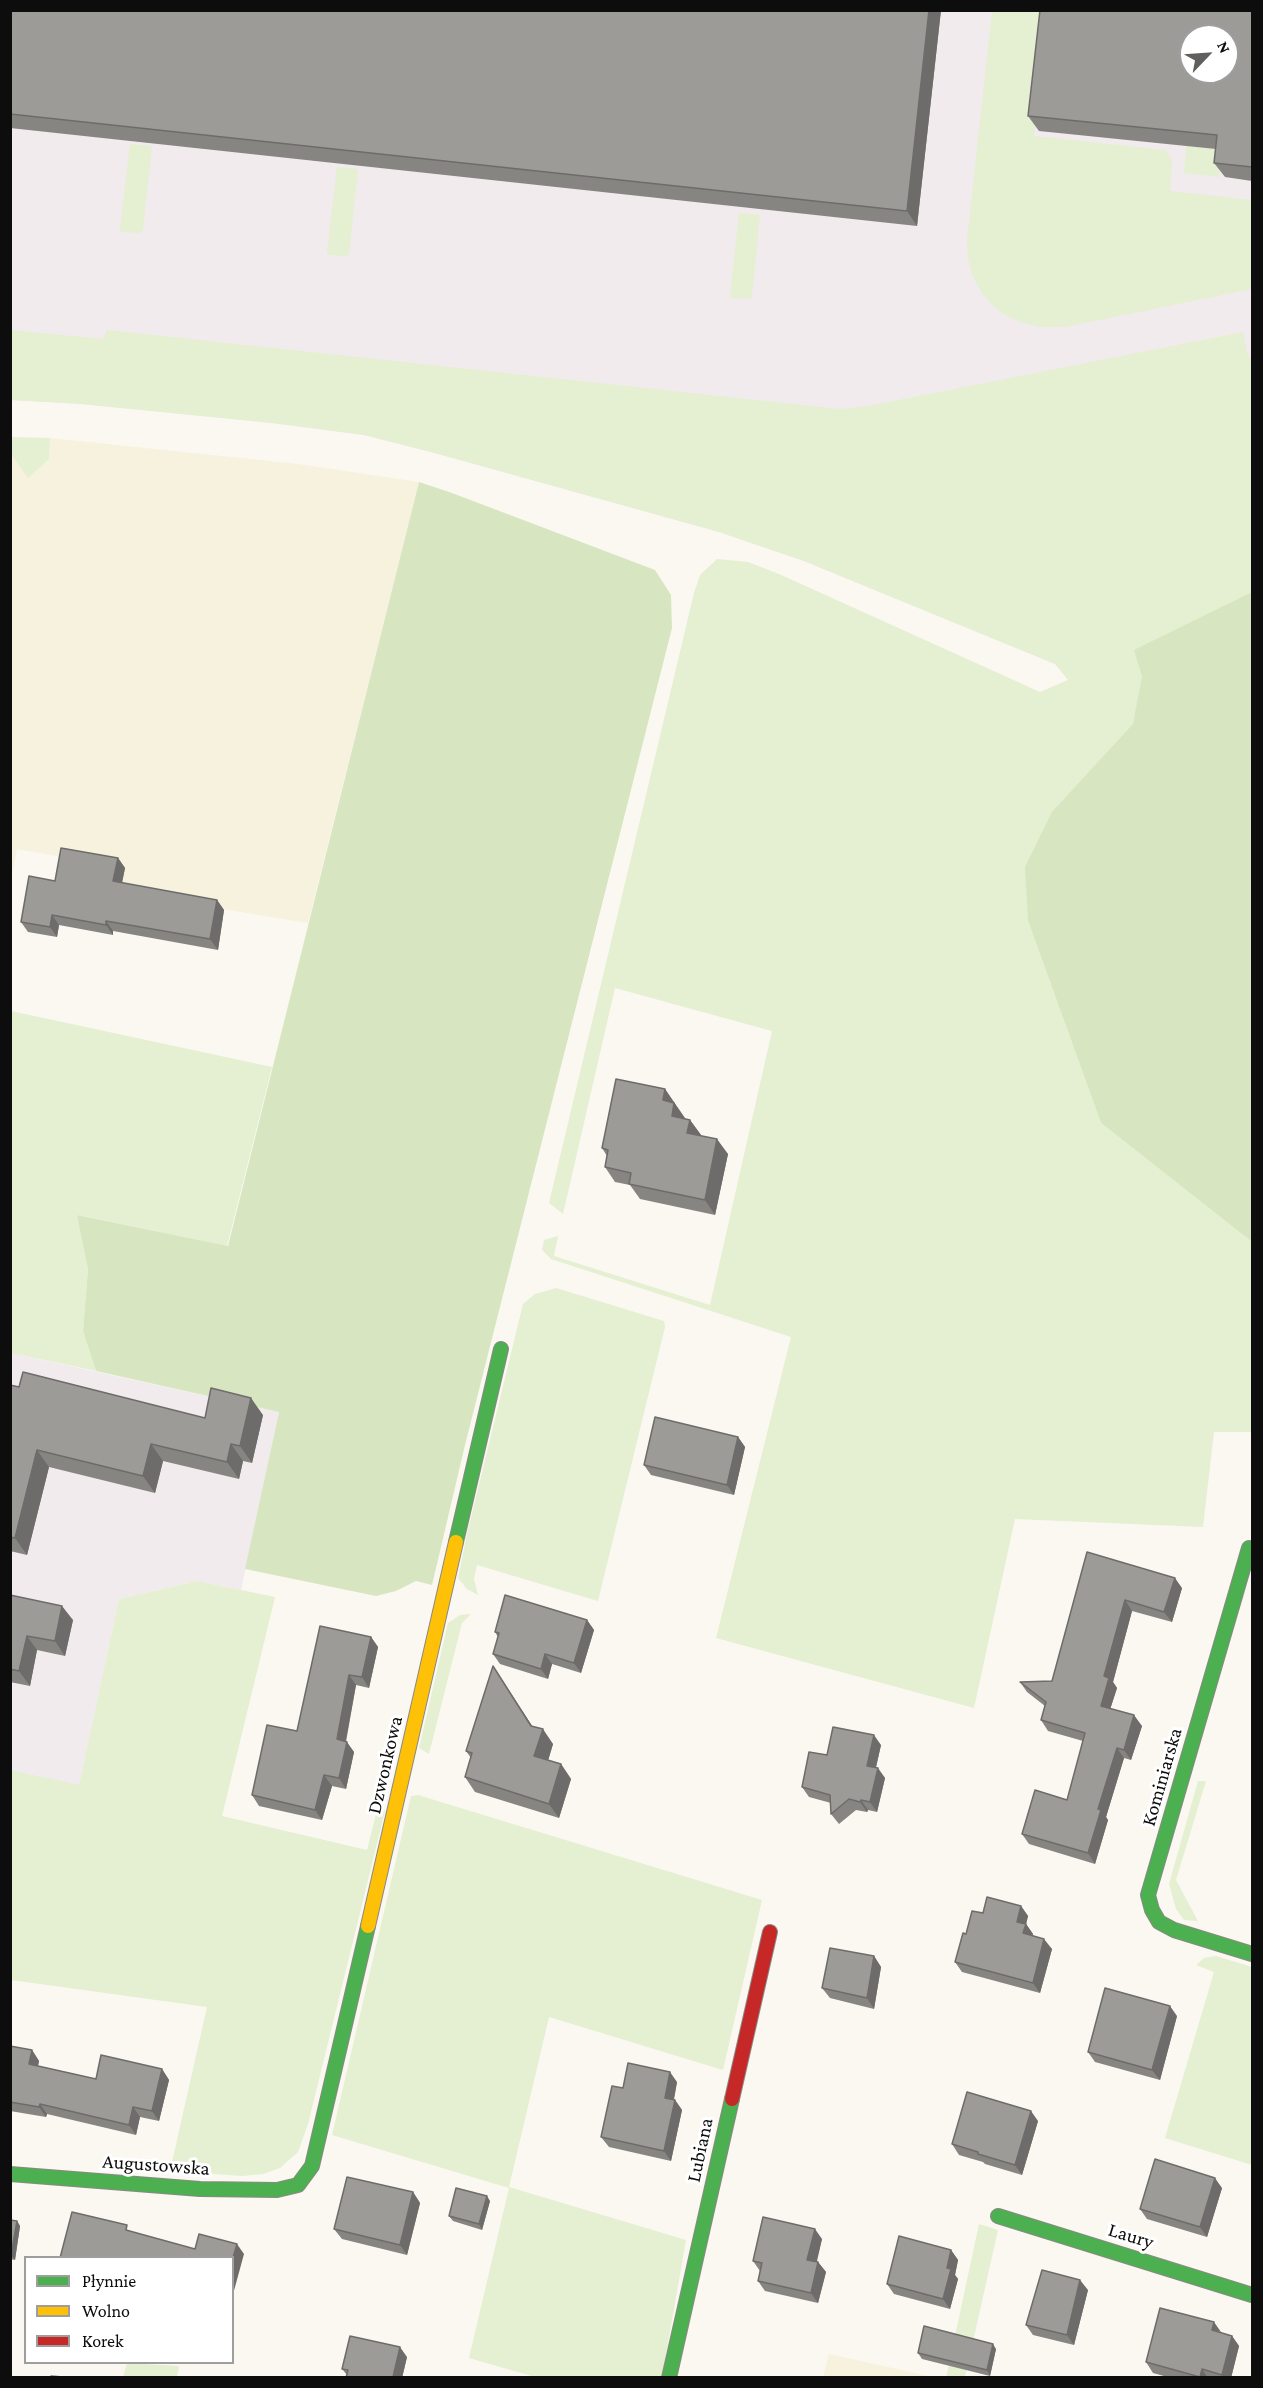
<!DOCTYPE html>
<html>
<head>
<meta charset="utf-8">
<style>
  body { margin:0 }
  #map { position:relative; width:1263px; height:2388px; overflow:hidden; background:#faf8f1; font-family:"Crimson Pro",serif }
  canvas { display:block }
  .frame { position:absolute; inset:0; border:12px solid #0d0d0d; pointer-events:none }
  .legend { position:absolute; left:24px; top:2256px; width:210px; height:108px; box-sizing:border-box; background:#fff; border:2px solid #9e9e9e; margin:0; padding:8px 10px; list-style:none; font-size:18px; color:#0d0d0d }
  .legend li { display:flex; align-items:center; gap:12px; height:30px }
  .legend b { width:30px; border:2px solid #9e9e9e }
  .north { position:absolute; left:1179px; top:24px; width:60px; height:60px; box-sizing:border-box; background:#fff; border:2px solid #9e9e9e; border-radius:50%; rotate:65deg; font-size:16px; font-weight:700; line-height:24px; text-align:center; color:#0d0d0d }
  .north::after { content:''; display:block; margin:auto; width:21px; height:27px; background:#605f5d; clip-path:polygon(50% 0,100% 100%,50% 72%,0 100%) }
</style>
</head>
<body>
<div id="map">
<canvas width="1263" height="2388"></canvas>
<div class="frame"></div>
<ul class="legend">
<li><b style="height:8px;background:#4caf50"></b>Płynnie</li>
<li><b style="height:8px;background:#ffc107"></b>Wolno</li>
<li><b style="height:8px;background:#c62828"></b>Korek</li>
</ul>
<div class="north">N</div>
</div>
<script>
const context = document.querySelector('canvas').getContext('2d');
context.lineJoin = 'round';
function paint(path, color) { context.fillStyle = color; context.fill(path, 'evenodd'); }
const poly = rows => new Path2D(rows.map(r => 'M' + r).join(''));
function strokePath(path, color, width, dash) { context.strokeStyle = color; context.lineWidth = width; context.lineCap = dash ? 'butt' : 'round'; context.setLineDash(dash || []); context.stroke(path); }
function drawText(font, color, halo, rows, align = 'center') {
  context.font = font + ' "Crimson Pro",serif'; context.lineWidth = 6; context.setLineDash([]); context.textBaseline = 'middle'; context.strokeStyle = halo; context.fillStyle = color; for (const [text, x, y, turn = 0] of rows) {
    context.save(); context.translate(x, y); context.rotate((+turn || 0) * Math.PI / 180); context.textAlign = isNaN(turn) ? turn : align; if (halo) context.strokeText(text, 0, 0); context.fillText(text, 0, 0); context.restore();
  }
}
const industrial = poly([
  [10,11,1252,11,1252,545,1055,664,804,561,719,532,431,452,364,435,272,423,81,404,11,400],
  [1191,36,1227,36,1227,72,1191,72],
  [11,1353,279,1412,241,1590,197,1581,119,1599,79,1786,11,1770]
]);
const farmland = poly([
  [50,438,298,464,419,482,308,923,120,892,124,868,17,849,11,880,11,456,13,457,28,477,49,459],
  [829,2354,933,2377,823,2377]
]);
const green = poly([
  [992,11,1047,11,1034,136,1166,150,1172,162,1170,191,1252,200,1252,289,1065,327,1041,327,1023,323,1005,315,993,306,982,293,973,277,968,259,967,240],
  [130,144,152,146,143,231,139,233,121,232,120,229],
  [1186,146,1227,150,1220,160,1219,177,1184,173],
  [337,167,358,169,349,254,346,256,329,255,327,252],
  [739,213,760,215,752,297,750,299,731,298,730,295],
  [10,330,103,339,107,330,840,409,868,406,1243,332,1248,357,1252,357,1252,592,1230,604,1142,676,1134,724,1028,921,1101,1123,1252,1242,1252,1432,1214,1432,1203,1527,1015,1519,974,1708,716,1638,791,1337,551,1259,542,1250,544,1240,558,1236,554,1256,710,1305,772,1031,615,988,563,1214,549,1203,694,593,700,575,717,559,748,562,779,574,1040,692,1068,680,1055,664,804,561,719,532,431,452,364,435,272,423,81,404,11,400],
  [11,437,50,438,49,459,28,478,13,457,11,456],
  [11,1011,272,1067,227,1246,78,1215,88,1269,83,1331,96,1371,11,1353],
  [556,1288,664,1321,665,1327,598,1601,477,1565,474,1579,478,1595,467,1589,458,1578,467,1534,523,1304,535,1294],
  [197,1581,275,1597,222,1816,367,1850,379,1802,385,1811,308,2124,298,2152,280,2168,263,2174,242,2176,170,2171,207,2007,11,1980,11,1770,79,1785,119,1599],
  [471,1614,462,1623,429,1754,419,1748,448,1623,460,1615],
  [1198,1781,1206,1781,1176,1880,1198,1921,1184,1920,1176,1909,1169,1884],
  [418,1795,762,1900,723,2070,549,2017,509,2187,686,2240,662,2377,535,2377,469,2358,509,2188,332,2135,411,1796],
  [1216,1956,1252,1967,1252,2165,1165,2138,1214,1972,1196,1965,1204,1958],
  [979,2224,998,2230,965,2377,946,2378],
  [127,2363,179,2366,177,2377,123,2377]
]);
const forest = poly([
  [419,482,452,493,655,570,671,595,672,628,465,1445,432,1585,416,1581,396,1591,376,1596,245,1569,279,1412,96,1371,83,1331,88,1269,77,1215,228,1246],
  [1252,592,1252,1242,1101,1123,1028,921,1025,867,1052,812,1133,724,1142,676,1134,650]
]);
const fast = poly([
  [456,1542,501,1349],
  [1249,1548,1148,1895,1152,1910,1159,1922,1174,1930,1252,1954],
  [10,2174,200,2189,277,2190,298,2185,312,2166,368,1926],
  [998,2216,1252,2295],
  [669,2378,732,2099]
]);
const slow = poly([
  [368,1926,456,1542]
]);
const jam = poly([
  [732,2099,770,1932]
]);
const wall = poly([
  [10,10,941,10,917,226,10,128],
  [1252,10,1252,181,1225,177,1214,163,1216,149,1039,131,1028,116],
  [118,858,125,868,122,883,217,900,224,910,218,950,113,931,113,935,59,925,57,937,28,932,21,922,55,881],
  [665,1089,685,1119,690,1120,701,1135,700,1136,728,1154,715,1215,640,1199,630,1185,615,1182,605,1167,607,1156,602,1148],
  [10,1385,205,1418,263,1415,252,1463,243,1461,239,1479,163,1461,155,1493,49,1467,27,1555,10,1551],
  [738,1437,745,1447,734,1495,651,1475,644,1465],
  [1087,1552,1182,1588,1172,1622,1132,1611,1113,1682,1117,1688,1110,1709,1142,1726,1131,1760,1124,1758,1106,1817,1108,1820,1095,1864,1029,1844,1022,1834,1067,1800,1083,1741,1048,1731,1041,1720,1045,1706,1027,1692,1020,1682,1052,1681],
  [10,1595,73,1620,65,1656,37,1650,30,1686,10,1682],
  [587,1620,594,1630,581,1673,552,1664,548,1679,500,1664,493,1654,498,1637,495,1632],
  [371,1637,378,1647,369,1688,356,1685,346,1742,354,1752,346,1789,332,1786,322,1820,259,1806,252,1795,297,1731],
  [493,1666,532,1726,553,1744,548,1760,561,1764,571,1779,559,1818,475,1792,465,1777,471,1758,466,1751],
  [881,1745,876,1767,885,1778,877,1812,868,1810,867,1812,856,1810,839,1824,831,1814,831,1803,809,1797,802,1787,827,1755],
  [1021,1906,1028,1916,1026,1924,1033,1934,1032,1935,1052,1949,1040,1993,962,1972,955,1962,966,1934,983,1913],
  [874,1956,881,1967,874,2009,830,1998,822,1988],
  [1177,2016,1160,2080,1095,2062,1088,2052],
  [10,2046,32,2050,39,2061,38,2066,96,2079,162,2069,169,2080,159,2121,140,2117,136,2135,47,2114,46,2117,10,2111],
  [677,2082,674,2100,675,2100,682,2110,671,2161,609,2147,601,2137,623,2088],
  [1038,2121,1022,2175,985,2164,983,2162,959,2155,952,2144],
  [1222,2188,1207,2237,1147,2219,1140,2209],
  [413,2192,420,2203,407,2255,342,2239,334,2229],
  [490,2201,482,2230,453,2221,449,2216],
  [10,2220,17,2221,20,2226,15,2260,10,2259],
  [822,2239,816,2262,818,2262,826,2272,818,2303,765,2291,758,2281,760,2271,753,2261],
  [951,2250,958,2260,955,2275,958,2279,950,2309,894,2294,887,2284],
  [1088,2290,1074,2345,1033,2335,1026,2325],
  [1221,2333,1232,2336,1239,2346,1231,2378,1171,2378,1153,2373,1146,2362],
  [996,2349,990,2376,922,2359,918,2353],
  [407,2357,402,2378,346,2378,347,2375,342,2369]
]);
const shadedWall = poly([
  [929,10,941,10,917,226,907,211],
  [118,858,125,868,120,892,113,881],
  [217,900,224,910,218,950,210,939],
  [52,915,59,925,57,937,50,927],
  [106,921,113,931,113,935,106,925],
  [665,1089,685,1118,682,1131,672,1116,663,1100],
  [690,1120,701,1135,698,1148,687,1133],
  [717,1139,728,1154,715,1215,705,1200],
  [251,1398,263,1415,252,1463,240,1446],
  [738,1437,745,1447,734,1495,727,1485],
  [151,1444,163,1461,155,1493,143,1476],
  [231,1444,243,1461,239,1479,227,1462],
  [37,1450,49,1467,27,1555,15,1538],
  [1175,1578,1182,1588,1172,1622,1164,1612],
  [1125,1600,1132,1611,1113,1682,1117,1688,1108,1716,1101,1706,1104,1676],
  [62,1606,73,1620,65,1656,55,1641],
  [587,1620,594,1630,581,1673,574,1663],
  [27,1636,37,1650,30,1686,19,1671],
  [371,1637,378,1647,369,1688,362,1677],
  [545,1654,552,1664,548,1679,541,1669],
  [493,1666,540,1738,543,1729,553,1744,545,1771,534,1756],
  [349,1675,356,1685,344,1750,337,1739],
  [1134,1715,1142,1726,1131,1760,1124,1750],
  [874,1735,881,1745,874,1776,867,1766],
  [347,1742,354,1752,346,1789,339,1778],
  [1117,1748,1124,1758,1106,1817,1108,1820,1095,1864,1088,1853,1098,1809],
  [561,1764,571,1779,559,1818,549,1804],
  [878,1768,885,1778,877,1812,870,1802],
  [324,1775,332,1786,322,1820,315,1810],
  [861,1800,868,1810,867,1812,860,1802],
  [1021,1906,1028,1916,1026,1924,1033,1934,1030,1943,1017,1922],
  [1044,1939,1052,1949,1040,1993,1033,1983],
  [874,1956,881,1967,874,2009,867,1998],
  [1170,2006,1177,2016,1160,2080,1152,2070],
  [32,2050,39,2061,36,2074,29,2064],
  [162,2069,169,2080,159,2121,152,2111],
  [670,2072,677,2082,672,2108,665,2098],
  [675,2100,682,2110,671,2161,664,2151],
  [40,2104,47,2114,46,2117,39,2107],
  [133,2107,140,2117,136,2135,129,2125],
  [1031,2111,1038,2121,1022,2175,1015,2165],
  [1215,2178,1222,2188,1207,2237,1200,2227],
  [413,2192,420,2203,407,2255,400,2245],
  [487,2196,490,2201,482,2230,479,2224],
  [17,2221,20,2226,15,2260,11,2255],
  [815,2229,822,2239,815,2270,807,2260],
  [237,2244,244,2254,232,2298,232,2261],
  [951,2250,958,2260,955,2275,958,2279,950,2309,943,2299,947,2268],
  [818,2262,826,2272,818,2303,811,2293],
  [1080,2280,1088,2290,1074,2345,1067,2335],
  [1214,2322,1221,2332,1212,2330],
  [1232,2336,1239,2346,1231,2378,1224,2378,1222,2375],
  [993,2344,996,2349,990,2376,987,2370],
  [400,2347,407,2357,402,2378,393,2378],
  [1202,2369,1208,2378,1200,2377]
]);
const building = poly([
  [10,10,929,10,907,211,10,114,10,10],
  [1040,10,1252,10,1252,167,1214,163,1217,135,1028,116,1040,10],
  [1191,36,1227,36,1227,72,1191,72,1191,36],
  [61,848,118,858,113,881,217,900,210,939,106,921,106,925,52,915,50,927,21,922,29,876,55,881,61,848],
  [616,1079,665,1089,663,1100,674,1103,672,1116,690,1120,687,1133,717,1139,705,1200,629,1184,631,1173,605,1167,608,1150,602,1148,616,1079],
  [23,1372,205,1418,211,1388,251,1398,240,1446,231,1444,227,1462,151,1444,143,1476,37,1450,15,1538,10,1537,10,1385,19,1387,23,1372],
  [655,1417,738,1437,727,1485,644,1465,655,1417],
  [1087,1552,1175,1578,1164,1612,1125,1600,1104,1676,1109,1678,1101,1706,1134,1715,1124,1750,1117,1748,1098,1809,1101,1810,1088,1853,1022,1834,1035,1790,1067,1800,1085,1733,1041,1720,1046,1702,1020,1682,1052,1681,1087,1552],
  [10,1595,62,1606,55,1641,27,1636,19,1671,10,1669,10,1595],
  [505,1595,587,1620,574,1663,545,1654,541,1669,493,1654,499,1633,495,1632,505,1595],
  [320,1626,371,1637,362,1677,349,1675,337,1739,347,1742,339,1778,324,1775,315,1810,252,1795,267,1725,297,1731,320,1626],
  [493,1666,531,1726,543,1729,534,1756,561,1764,549,1804,465,1777,472,1753,466,1751,493,1666],
  [833,1727,874,1735,867,1766,878,1768,870,1802,861,1800,860,1802,849,1799,831,1814,830,1795,802,1787,809,1752,827,1755,833,1727],
  [987,1897,1021,1906,1017,1922,1026,1924,1023,1933,1044,1939,1033,1983,955,1962,963,1933,966,1934,972,1911,983,1913,987,1897],
  [830,1948,874,1956,867,1998,822,1988,830,1948],
  [1105,1988,1170,2006,1152,2070,1088,2052,1105,1988],
  [10,2046,32,2050,29,2064,96,2079,101,2055,162,2069,152,2111,133,2107,129,2125,40,2104,39,2107,10,2102,10,2046],
  [628,2063,670,2072,665,2098,675,2100,664,2151,601,2137,612,2086,623,2088,628,2063],
  [967,2092,1031,2111,1015,2165,978,2154,978,2152,952,2144,967,2092],
  [1155,2159,1215,2178,1200,2227,1140,2209,1155,2159],
  [347,2177,413,2192,400,2245,334,2229,347,2177],
  [456,2188,487,2196,479,2224,449,2216,456,2188],
  [72,2212,127,2225,126,2230,195,2249,199,2234,237,2244,232,2261,232,2258,60,2258,72,2212],
  [763,2217,815,2229,807,2260,818,2262,811,2293,758,2281,762,2263,753,2261,763,2217],
  [10,2220,17,2221,11,2255,10,2255,10,2220],
  [899,2236,951,2250,947,2268,951,2269,943,2299,887,2284,899,2236],
  [1042,2270,1080,2280,1067,2335,1026,2325,1042,2270],
  [1160,2308,1214,2322,1212,2330,1232,2336,1222,2375,1202,2369,1200,2377,1146,2362,1160,2308],
  [924,2326,993,2344,987,2370,918,2353,924,2326],
  [350,2336,400,2347,393,2377,394,2378,346,2378,348,2370,342,2369,350,2336],
  [51,2376,75,2378,51,2378,51,2376]
]);
const streetNames = [
  ["Dzwonkowa",385,1765,-77],
  ["Kominiarska",1162,1777,-74],
  ["Lubiana",700,2150,-78],
  ["Augustowska",156,2165,4],
  ["Laury",1131,2236,17]
];
paint(industrial, '#f1ebee');
paint(farmland, '#f6f2de');
paint(green, '#e5efd2');
paint(forest, '#d7e6c1');
strokePath(fast, '#8a8986', 16);
strokePath(slow, '#8a8986', 16);
strokePath(jam, '#8a8986', 16);
strokePath(fast, '#4caf50', 14);
strokePath(slow, '#ffc107', 14);
strokePath(jam, '#c62828', 14);
paint(wall, '#878582');
paint(shadedWall, '#6e6c6a');
paint(building, '#9d9b97');
strokePath(building, '#6e6c6a', 1.5);
drawText('20px', '#0d0d0d', '#fff', streetNames);
</script>
</body>
</html>
